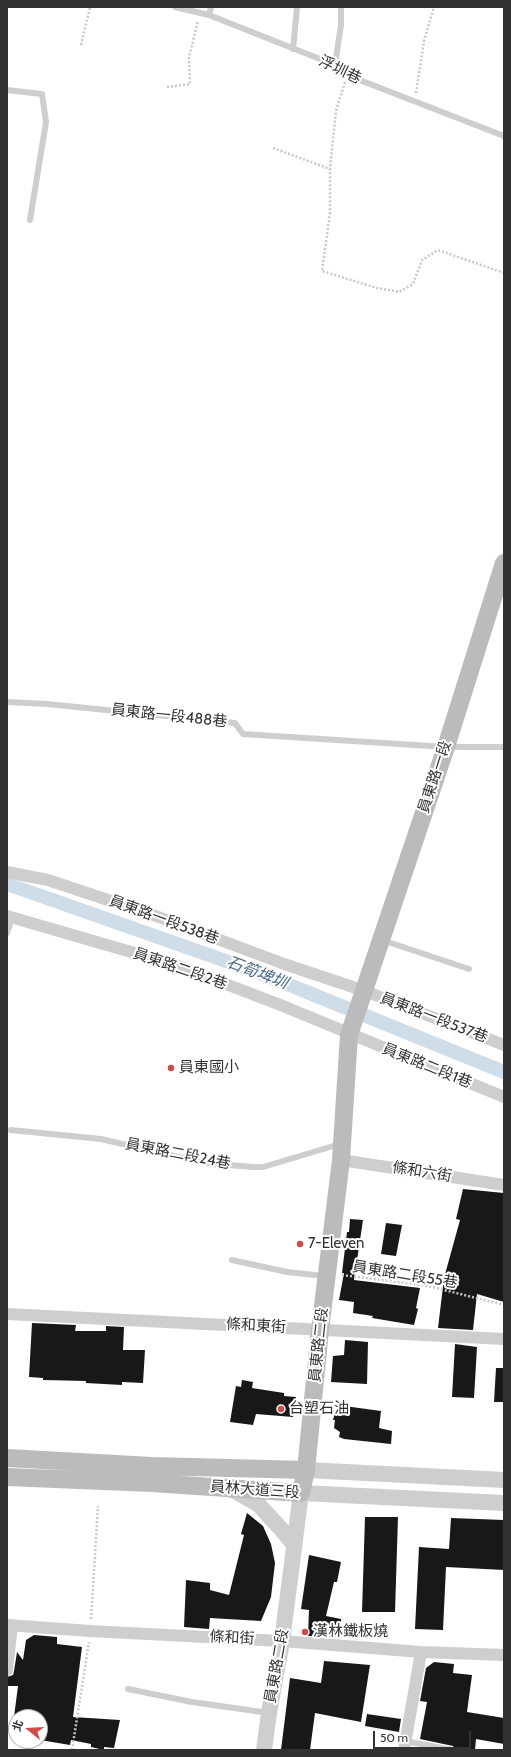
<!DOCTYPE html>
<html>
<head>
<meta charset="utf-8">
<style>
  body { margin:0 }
  #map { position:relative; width:511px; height:1757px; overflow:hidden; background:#fff; font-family:Cabin,"Noto Sans TC",sans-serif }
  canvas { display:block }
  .frame { position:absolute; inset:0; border:8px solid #313131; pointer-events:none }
  .north { position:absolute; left:8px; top:1709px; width:40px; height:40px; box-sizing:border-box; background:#fff; border:1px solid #adadad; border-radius:50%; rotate:288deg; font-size:11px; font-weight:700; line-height:16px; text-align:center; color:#313131 }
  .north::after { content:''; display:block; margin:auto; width:14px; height:18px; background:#d14c49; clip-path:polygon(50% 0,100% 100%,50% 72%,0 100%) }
  .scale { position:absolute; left:373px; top:1731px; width:98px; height:18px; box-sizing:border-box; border:2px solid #313131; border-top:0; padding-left:5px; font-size:12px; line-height:14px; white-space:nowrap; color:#313131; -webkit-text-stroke:3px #fff; paint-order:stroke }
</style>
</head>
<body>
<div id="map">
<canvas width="511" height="1757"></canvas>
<div class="frame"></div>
<div class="north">北</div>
<div class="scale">50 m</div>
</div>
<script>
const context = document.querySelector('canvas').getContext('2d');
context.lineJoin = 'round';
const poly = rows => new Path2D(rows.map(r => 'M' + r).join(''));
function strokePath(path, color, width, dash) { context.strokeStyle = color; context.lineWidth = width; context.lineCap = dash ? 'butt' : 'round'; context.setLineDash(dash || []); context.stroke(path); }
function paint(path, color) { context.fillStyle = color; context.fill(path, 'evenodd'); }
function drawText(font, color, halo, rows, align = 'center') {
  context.font = font + ' Cabin,"Noto Sans TC",sans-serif'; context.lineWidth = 4; context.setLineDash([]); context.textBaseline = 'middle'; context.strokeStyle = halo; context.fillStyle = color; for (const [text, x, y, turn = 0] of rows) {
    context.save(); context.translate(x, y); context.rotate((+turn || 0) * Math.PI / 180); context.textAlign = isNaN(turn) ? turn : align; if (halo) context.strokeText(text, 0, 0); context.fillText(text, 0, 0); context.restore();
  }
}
const canal = poly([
  [7,884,260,973,504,1072]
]);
const building = poly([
  [463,1189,504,1193,504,1302,477,1294,473,1330,438,1328,444,1278,460,1220,456,1219],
  [350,1219,363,1220,354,1280,420,1288,416,1308,418,1309,414,1325,372,1318,373,1316,353,1313,354,1302,339,1300,344,1273,342,1273,347,1232,349,1232],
  [386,1223,402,1225,396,1256,381,1254],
  [32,1323,76,1325,75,1331,106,1331,106,1326,124,1327,123,1350,145,1350,143,1383,122,1382,122,1385,86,1383,86,1381,43,1380,43,1378,29,1377],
  [345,1340,368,1342,367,1384,331,1382,333,1356,344,1355],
  [455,1344,477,1347,474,1398,452,1397],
  [496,1368,504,1368,504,1402,494,1402],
  [242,1380,253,1382,252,1388,284,1393,284,1396,296,1397,293,1417,256,1414,253,1425,230,1422,236,1386,241,1387],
  [337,1405,381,1411,379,1428,392,1431,391,1444,344,1439,339,1437,340,1432,334,1428,335,1420,333,1420],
  [247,1513,263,1526,271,1544,275,1563,271,1597,261,1621,210,1618,209,1629,184,1627,186,1580,210,1583,210,1590,229,1595,244,1535,241,1534],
  [365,1517,398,1517,395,1612,362,1612],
  [451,1518,504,1520,504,1570,446,1567,443,1630,415,1629,419,1547,449,1549],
  [309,1555,341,1562,337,1582,334,1582,326,1616,341,1619,341,1637,308,1636,309,1610,301,1609],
  [34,1635,57,1637,57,1644,82,1647,73,1717,120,1720,114,1748,104,1747,104,1750,91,1747,91,1744,71,1740,70,1745,40,1740,40,1717,14,1717,18,1686,7,1686,7,1677,13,1675,14,1671,17,1652,23,1660,26,1640],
  [324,1661,370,1665,361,1722,315,1713,310,1750,281,1750,290,1678,321,1683],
  [434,1662,454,1664,453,1673,472,1675,467,1712,504,1718,504,1744,476,1739,475,1750,456,1750,453,1746,420,1739,427,1702,420,1701,426,1668],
  [367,1714,401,1719,399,1732,365,1726]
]);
const path = poly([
  [81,45,90,7],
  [345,82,336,111,330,169,330,213,322,271,377,288,399,292,413,284,422,260,438,250,504,273],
  [167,87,190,84,189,57,198,21],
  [416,93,424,41,434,7],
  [273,148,330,169],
  [342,1275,428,1286,504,1305],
  [91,1619,98,1506],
  [72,1750,89,1642]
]);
const service = poly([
  [175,7,209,15,335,65,357,79,504,136],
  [209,15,211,7],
  [293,49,297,7],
  [335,65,341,25,341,7],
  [7,90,42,94,46,122,30,220],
  [7,702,47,704,235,723,243,734,446,747,504,747],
  [7,933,12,918],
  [382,940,469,969],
  [11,1130,101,1139,205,1163,253,1167,263,1167,340,1144],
  [232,1260,287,1272,325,1276],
  [128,1689,192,1702,269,1713],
  [405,1741,452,1750]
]);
const minor = poly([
  [7,872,48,880,153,915,287,965,365,991,504,1045],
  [7,916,176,965,278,1004,504,1097],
  [341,1160,504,1185],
  [7,1314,504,1339],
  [7,1625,90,1631,282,1641,421,1652,504,1655],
  [7,1670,12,1625],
  [404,1750,421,1652]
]);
const tertiary = poly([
  [306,1470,504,1480],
  [231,1489,258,1504,282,1530,294,1545],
  [264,1750,269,1713,282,1641,301,1493,504,1503]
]);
const secondary = poly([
  [7,1458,152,1466,306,1470],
  [7,1477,152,1483,301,1493,306,1470,320,1330,341,1160,349,1035,446,747,504,563]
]);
const markers = [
  [171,1068,4,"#d14c49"],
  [300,1244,4,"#d14c49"],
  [281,1409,4,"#d14c49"],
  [305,1632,4,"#d14c49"]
];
const streetNames = [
  ["浮圳巷",340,70,26],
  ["員東路一段488巷",169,716,6],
  ["員東路一段",435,777,-72],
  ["員東路一段538巷",164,920,20],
  ["員東路二段2巷",180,969,19],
  ["員東路一段537巷",434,1018,21],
  ["員東路二段1巷",427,1066,22],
  ["員東路二段24巷",178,1154,11],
  ["條和六街",422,1172,9],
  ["員東路二段55巷",405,1275,9],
  ["條和東街",256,1326,3],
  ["員東路二段",319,1345,-84],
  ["員林大道三段",255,1490,4],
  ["條和街",232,1638,3],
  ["員東路二段",277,1666,-80]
];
const poiNames = [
  ["員東國小",179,1068],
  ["7-Eleven",308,1244],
  ["台塑石油",289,1409],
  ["漢林鐵板燒",313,1632]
];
const waterNames = [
  ["石筍埤圳",257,973,21]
];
strokePath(canal, '#cfdde9', 14);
paint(building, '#181818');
strokePath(path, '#c8c8c8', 2.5, [2, 2]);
strokePath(service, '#cecece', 6);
strokePath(minor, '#cecece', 12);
strokePath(tertiary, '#cecece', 16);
strokePath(secondary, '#bbb', 18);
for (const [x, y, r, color] of markers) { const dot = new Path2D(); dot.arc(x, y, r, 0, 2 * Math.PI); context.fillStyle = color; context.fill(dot); strokePath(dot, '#fff', 1.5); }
drawText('15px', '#313131', '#fff', streetNames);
drawText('15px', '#313131', '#fff', poiNames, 'left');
drawText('italic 16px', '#476a8a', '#fff', waterNames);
</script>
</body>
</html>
